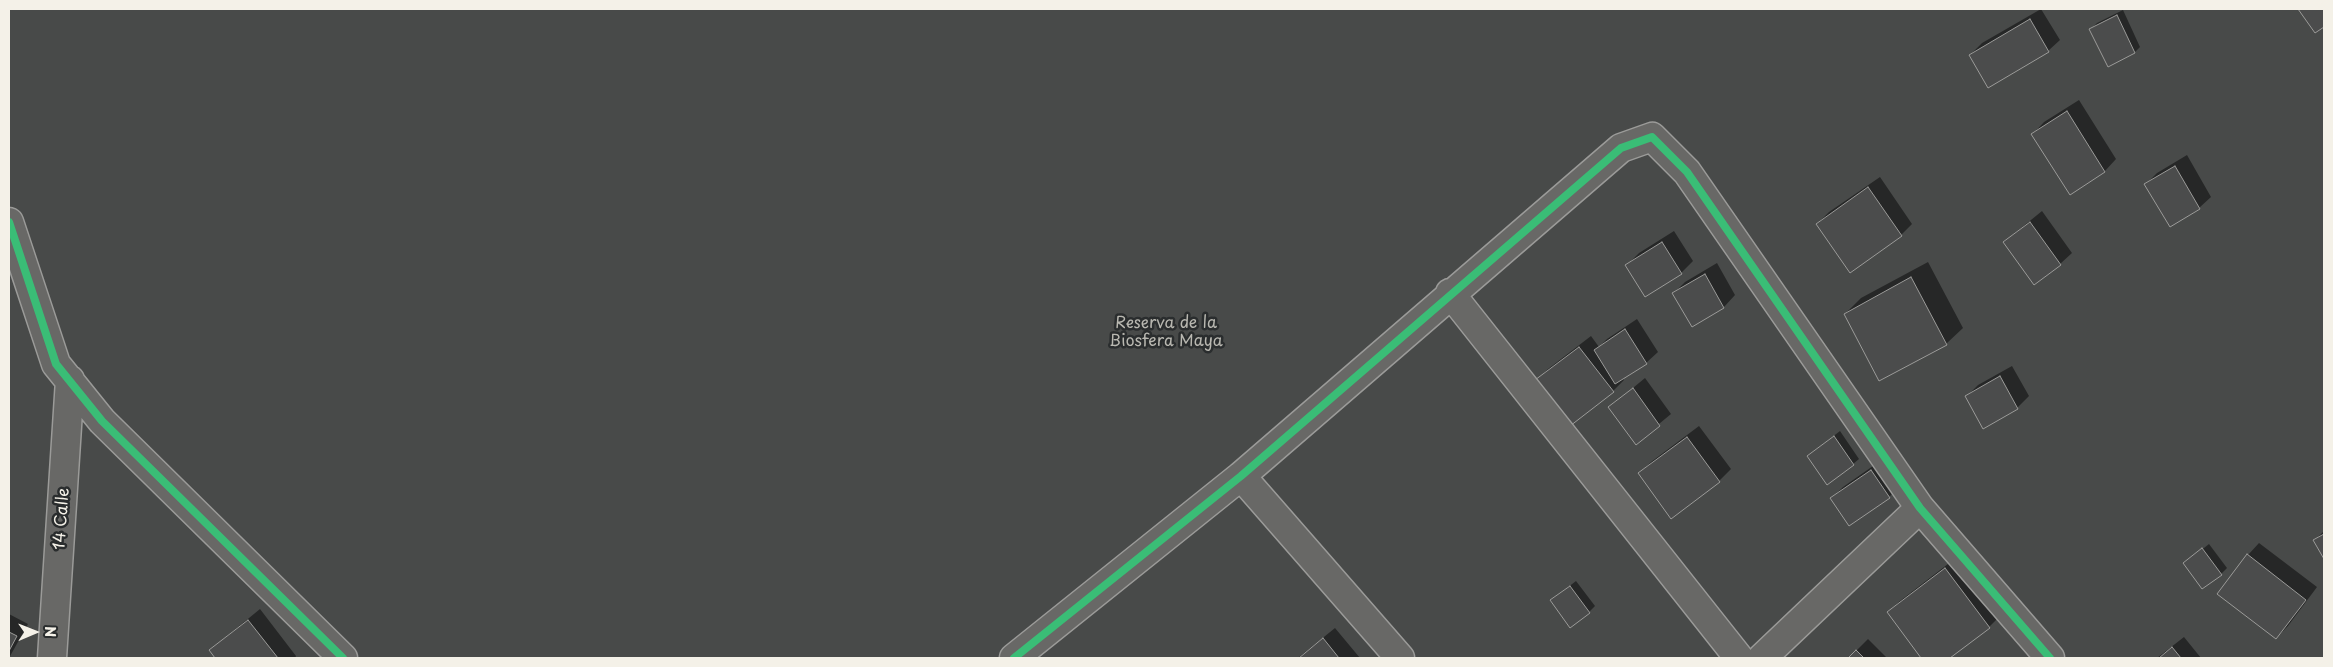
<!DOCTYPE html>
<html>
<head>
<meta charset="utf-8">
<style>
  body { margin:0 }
  #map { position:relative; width:2333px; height:667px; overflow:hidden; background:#333434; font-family:"Playpen Sans",sans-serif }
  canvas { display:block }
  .frame { position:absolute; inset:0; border:10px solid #f4f1e8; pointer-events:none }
  .north { position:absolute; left:10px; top:607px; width:50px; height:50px; -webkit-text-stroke:4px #2a2d2e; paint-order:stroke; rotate:89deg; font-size:14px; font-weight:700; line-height:20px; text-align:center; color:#f4f1e8 }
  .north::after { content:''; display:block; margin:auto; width:18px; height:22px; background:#f4f1e8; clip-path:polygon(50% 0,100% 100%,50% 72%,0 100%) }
</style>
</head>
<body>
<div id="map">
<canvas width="2333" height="667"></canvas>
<div class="frame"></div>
<div class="north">N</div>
</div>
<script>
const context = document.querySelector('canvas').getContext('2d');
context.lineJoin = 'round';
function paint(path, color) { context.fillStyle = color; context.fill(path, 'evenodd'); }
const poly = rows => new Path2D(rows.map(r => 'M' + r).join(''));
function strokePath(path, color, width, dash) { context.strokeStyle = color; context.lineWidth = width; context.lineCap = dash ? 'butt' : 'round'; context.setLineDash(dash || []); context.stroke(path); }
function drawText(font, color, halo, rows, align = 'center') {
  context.font = font + ' "Playpen Sans",sans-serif'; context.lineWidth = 5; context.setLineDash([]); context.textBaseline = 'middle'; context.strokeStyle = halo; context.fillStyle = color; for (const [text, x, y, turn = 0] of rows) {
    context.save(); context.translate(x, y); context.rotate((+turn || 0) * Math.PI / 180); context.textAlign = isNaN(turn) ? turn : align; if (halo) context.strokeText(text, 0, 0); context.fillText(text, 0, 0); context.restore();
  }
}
const green = poly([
  [9,9,2324,9,2324,658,9,658]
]);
const shadow = poly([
  [2041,9,2060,40,2048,51,1970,55,1982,43],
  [2123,10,2140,47,2135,52,2091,29,2097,23],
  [2079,100,2116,159,2105,171,2071,193,2033,134,2044,122],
  [2187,155,2211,197,2199,208,2146,184,2157,173],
  [1880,177,1912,224,1901,235,1817,224,1829,212],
  [2042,211,2072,253,2060,264,2004,242],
  [1674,231,1693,261,1681,273,1627,265,1639,253],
  [1928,262,1963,328,1946,344,1880,379,1845,314,1861,298],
  [1717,263,1735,295,1724,307,1692,325,1674,293,1685,282],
  [1637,319,1658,352,1646,363,1623,378,1624,380,1613,391,1537,380,1548,369,1591,336,1599,347,1607,339],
  [2012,366,2029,396,2017,408,1966,397,1978,385],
  [1645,378,1671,414,1636,443,1610,407],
  [1699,426,1731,469,1719,481,1672,517,1640,473,1651,462],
  [1840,431,1859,459,1853,464,1808,456],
  [1883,459,1901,485,1889,497,1850,524,1832,498,1843,487],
  [2324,531,2324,556,2315,540],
  [2259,543,2317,587,2288,626,2276,638,2248,555],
  [2209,544,2227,568,2221,574,2189,560],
  [1957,557,2001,615,1989,627,1948,658,1923,658,1888,612,1900,601],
  [1576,581,1595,606,1589,612,1558,595],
  [260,609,296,656,295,658,217,658,210,650],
  [9,614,28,624,9,658],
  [1335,628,1360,658,1298,658],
  [2184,637,2201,658,2157,658],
  [1868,639,1887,658,1849,658]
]);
const building = poly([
  [2298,9,2324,9,2324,27,2315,33,2298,9],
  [2117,15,2135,53,2108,67,2089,29,2117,15],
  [2030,19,2049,52,1988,88,1969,55,2030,19],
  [2067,111,2105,172,2070,195,2031,134,2067,111],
  [2175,166,2200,209,2170,227,2144,184,2175,166],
  [1868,187,1902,236,1850,273,1816,224,1868,187],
  [2030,222,2061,265,2034,285,2003,242,2030,222],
  [1662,242,1682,274,1645,297,1625,265,1662,242],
  [1705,274,1724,308,1692,327,1672,293,1705,274],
  [1911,277,1947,345,1879,381,1844,314,1911,277],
  [1625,329,1647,364,1615,384,1594,350,1625,329],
  [1579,347,1614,392,1570,426,1535,380,1579,347],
  [2000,376,2018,409,1983,429,1965,396,2000,376],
  [1633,388,1660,426,1636,445,1608,407,1633,388],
  [1834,436,1854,465,1827,485,1807,456,1834,436],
  [1687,437,1720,482,1671,519,1638,473,1687,437],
  [1871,470,1890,498,1849,526,1830,498,1871,470],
  [2324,534,2324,559,2313,540,2324,534],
  [2202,548,2222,575,2202,589,2183,563,2202,548],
  [2247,554,2306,600,2276,639,2217,594,2247,554],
  [1945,568,1990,628,1950,658,1921,658,1887,612,1945,568],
  [1570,586,1590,613,1570,628,1550,600,1570,586],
  [248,620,278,658,215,658,209,650,248,620],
  [9,632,17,636,9,651,9,632],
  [1323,638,1339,658,1299,658,1323,638],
  [2172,647,2181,658,2159,658,2172,647],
  [1856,650,1864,658,1848,658,1856,650]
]);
const minor = poly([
  [9,222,56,364,102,421,343,658],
  [1450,293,1739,658],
  [1241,476,1400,658],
  [52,658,70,380],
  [1014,658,1241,476,1621,148,1652,137,1687,172,1920,508,2050,658],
  [1762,658,1920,508]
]);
const cycleway = poly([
  [9,222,56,364,102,421,343,658],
  [1014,658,1241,476,1621,148,1652,137,1687,172,1920,508,2050,658]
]);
const parkNames = [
  ["Reserva de la",1166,324],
  ["Biosfera Maya",1166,342]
];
const streetNames = [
  ["14 Calle",62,519,-86]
];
paint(green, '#484a49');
paint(shadow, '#0007');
paint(building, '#4b4c4c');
strokePath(building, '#9b9b99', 1);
strokePath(minor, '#9b9b99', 31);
strokePath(minor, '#686866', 28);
strokePath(cycleway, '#3abd76', 8);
drawText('16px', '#b9b8b1', '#2a2d2e', parkNames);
drawText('16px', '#f4f1e8', '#2a2d2e', streetNames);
</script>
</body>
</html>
